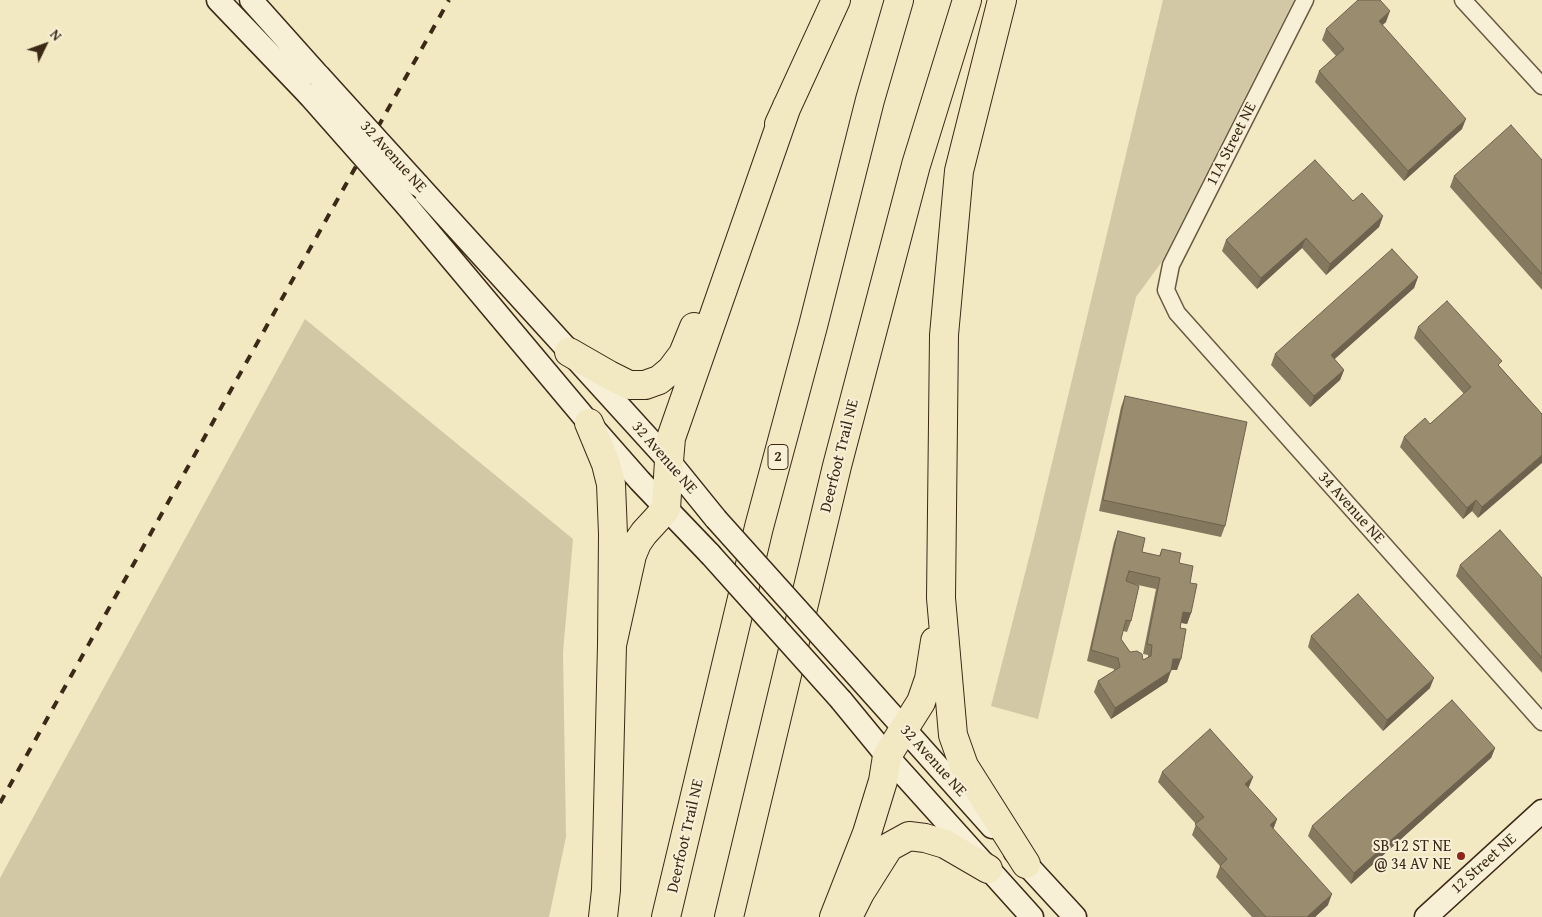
<!DOCTYPE html>
<html>
<head>
<meta charset="utf-8">
<style>
  body { margin:0 }
  #map { position:relative; width:1542px; height:917px; overflow:hidden; background:#f2e8c2; font-family:"Gentium Book Plus",serif }
  canvas { display:block }
  .north { position:absolute; left:20px; top:20px; width:50px; height:50px; -webkit-text-stroke:4px #f7f0d7; paint-order:stroke; rotate:48deg; font-size:14px; font-weight:700; line-height:20px; text-align:center; color:#3b2916 }
  .north::after { content:''; display:block; margin:auto; width:18px; height:22px; background:#3b2916; clip-path:polygon(50% 0,100% 100%,50% 72%,0 100%) }
</style>
</head>
<body>
<div id="map">
<canvas width="1542" height="917"></canvas>
<div class="north">N</div>
</div>
<script>
const context = document.querySelector('canvas').getContext('2d');
context.lineJoin = 'round';
function paint(path, color) { context.fillStyle = color; context.fill(path, 'evenodd'); }
const poly = rows => new Path2D(rows.map(r => 'M' + r).join(''));
function strokePath(path, color, width, dash) { context.strokeStyle = color; context.lineWidth = width; context.lineCap = dash ? 'butt' : 'round'; context.setLineDash(dash || []); context.stroke(path); }
function drawText(font, color, halo, rows, align = 'center') {
  context.font = font + ' "Gentium Book Plus",serif'; context.lineWidth = 4; context.setLineDash([]); context.textBaseline = 'middle'; context.strokeStyle = halo; context.fillStyle = color; for (const [text, x, y, turn = 0] of rows) {
    context.save(); context.translate(x, y); context.rotate((+turn || 0) * Math.PI / 180); context.textAlign = isNaN(turn) ? turn : align; if (halo) context.strokeText(text, 0, 0); context.fillText(text, 0, 0); context.restore();
  }
}
const green = poly([
  [1163,0,1294,0,1161,263,1136,297,1038,719,991,706,1034,538],
  [305,319,573,539,563,652,566,837,549,917,0,917,0,878]
]);
const street = poly([
  [1305,0,1171,265,1166,290,1177,313,1542,722],
  [1463,0,1542,86]
]);
const secondary = poly([
  [218,0,309,95],
  [251,0,319,76],
  [418,185,669,461,716,519],
  [407,206,589,423,640,481,710,554],
  [849,667,992,827],
  [841,700,887,756,1032,917],
  [1015,852,1075,917],
  [1426,917,1542,811]
]);
const highway = poly([
  [1002,0,959,171,944,335,941,598,953,735,964,766,1026,864],
  [779,124,836,0],
  [569,352,609,375,629,385,645,385,659,380,671,370,683,354,694,327],
  [589,423,606,464,611,484,613,534,612,645,606,890,603,917],
  [612,645,632,555,637,543,644,533,666,509,669,461,671,438,787,106],
  [852,909,860,893,889,847,909,836,925,838,945,844,988,869],
  [666,917,759,527,813,326,870,100,899,0],
  [729,917,837,466,916,165,967,0],
  [834,917,867,833,883,781,887,756,921,702,929,679,935,641]
]);
const rail = poly([
  [0,803,449,0]
]);
const secondaryBridge = poly([
  [319,76,418,185],
  [309,95,407,206],
  [716,519,849,667],
  [710,554,841,700]
]);
const wall = poly([
  [1386,22,1382,25,1462,129,1404,181,1315,82,1319,71,1336,56,1322,40,1326,29],
  [1542,160,1542,290,1450,187,1454,176],
  [1353,201,1383,216,1379,227,1326,275,1302,248,1257,289,1222,251,1226,240],
  [1418,277,1414,288,1334,359,1344,370,1340,380,1310,407,1271,365,1275,354],
  [1418,327,1500,367,1542,414,1478,518,1472,511,1463,519,1400,447,1404,437,1430,424,1464,394,1414,338],
  [1125,396,1225,526,1221,537,1099,511,1121,407],
  [1118,531,1142,552,1159,556,1162,549,1179,563,1190,583,1191,613,1187,624,1181,623,1177,670,1171,670,1167,682,1111,719,1094,692,1098,681,1114,671,1114,669,1087,661,1114,542],
  [1129,583,1156,589,1143,654,1148,655,1148,657,1143,660,1130,652,1121,639,1123,631,1127,632,1131,621],
  [1460,565,1542,578,1542,673,1456,576],
  [1311,636,1430,688,1383,731,1308,647],
  [1495,748,1491,758,1351,884,1308,836,1312,826],
  [1162,772,1253,777,1248,788,1277,819,1273,829,1328,905,1315,917,1252,917,1216,877,1220,866,1192,835,1196,824,1158,782]
]);
const shadedWall = poly([
  [1390,11,1386,22,1375,32,1379,21],
  [1466,119,1462,129,1404,181,1408,171],
  [1383,216,1379,227,1326,275,1330,264],
  [1306,238,1302,248,1257,289,1261,278],
  [1418,277,1414,288,1327,366,1331,355],
  [1344,370,1340,380,1310,407,1314,396],
  [1542,455,1542,463,1478,518,1482,507],
  [1476,500,1472,511,1463,519,1467,508],
  [1183,612,1191,613,1187,624,1179,622],
  [1173,659,1181,659,1177,670,1169,669],
  [1171,671,1167,682,1111,719,1115,708],
  [1434,678,1430,688,1383,731,1387,720],
  [1495,748,1491,758,1351,884,1354,873],
  [1253,777,1249,787,1241,795,1245,784],
  [1277,819,1273,830,1270,825],
  [1332,894,1328,905,1315,917,1307,917]
]);
const building = poly([
  [1358,0,1380,0,1390,11,1379,21,1466,119,1408,171,1319,71,1344,49,1326,29,1358,0],
  [1511,125,1542,160,1542,274,1454,176,1511,125],
  [1315,160,1353,201,1362,193,1383,216,1330,264,1306,238,1261,278,1226,240,1315,160],
  [1392,249,1418,277,1331,355,1344,370,1314,396,1275,354,1392,249],
  [1447,301,1502,361,1498,365,1542,414,1542,455,1482,507,1476,500,1467,508,1404,437,1425,418,1430,424,1471,387,1418,327,1447,301],
  [1125,396,1247,422,1225,526,1103,500,1125,396],
  [1500,530,1542,578,1542,658,1460,565,1500,530],
  [1118,531,1145,538,1142,552,1160,556,1162,549,1181,553,1179,563,1193,566,1190,583,1197,584,1191,613,1183,612,1180,628,1186,629,1181,659,1173,659,1171,671,1115,708,1098,681,1120,667,1118,658,1091,650,1118,531],
  [1129,571,1160,578,1147,644,1152,645,1151,656,1143,660,1142,654,1137,651,1130,652,1121,639,1126,620,1131,621,1139,586,1126,581,1129,571],
  [1358,594,1434,678,1387,720,1311,636,1358,594],
  [1452,700,1495,748,1354,873,1312,826,1452,700],
  [1210,729,1253,777,1245,784,1277,819,1270,825,1332,894,1307,917,1266,917,1220,866,1227,859,1195,824,1204,817,1162,772,1210,729]
]);
const markers = [
  [1461,856,5,"#8f2418"]
];
const shields = [
  [778,457,20]
];
const shieldNames = [
  ["2",778,457]
];
const streetNames = [
  ["11A Street NE",1232,144,-63],
  ["32 Avenue NE",393,157,48],
  ["Deerfoot Trail NE",840,456,-76],
  ["32 Avenue NE",664,458,49],
  ["34 Avenue NE",1351,508,48],
  ["32 Avenue NE",933,761,48],
  ["Deerfoot Trail NE",686,836,-77],
  ["12 Street NE",1484,864,-42]
];
const poiNames = [
  ["SB 12 ST NE",1451,847],
  ["@ 34 AV NE",1451,865]
];
paint(green, '#d3c8a5');
strokePath(street, '#695941', 19);
strokePath(secondary, '#3b2916', 25);
strokePath(highway, '#3b2916', 30);
strokePath(street, '#f7f0d7', 16);
strokePath(secondary, '#f7f0d7', 22);
strokePath(highway, '#f2e8c2', 28);
strokePath(rail, '#3b2916', 4, [9, 9]);
strokePath(secondaryBridge, '#3b2916', 25, []);
strokePath(secondaryBridge, '#f7f0d7', 22);
paint(wall, '#84785f');
paint(shadedWall, '#6c624e');
paint(building, '#9a8c6f');
strokePath(building, '#6c624e', 1);
for (const [x, y, r, color] of markers) { const dot = new Path2D(); dot.arc(x, y, r, 0, 2 * Math.PI); context.fillStyle = color; context.fill(dot); strokePath(dot, '#f7f0d7', 2); }
for (const [x, y, w] of shields) { const box = new Path2D(); box.roundRect(x - w / 2, y - 12.5, w, 25, 4); context.fillStyle = '#f7f0d7'; context.fill(box); strokePath(box, '#3b2916', 1); }
drawText('bold 15px', '#3b2916', null, shieldNames);
drawText('16px', '#3b2916', '#f7f0d7', streetNames);
drawText('16px', '#3b2916', '#f7f0d7', poiNames, 'right');
</script>
</body>
</html>
